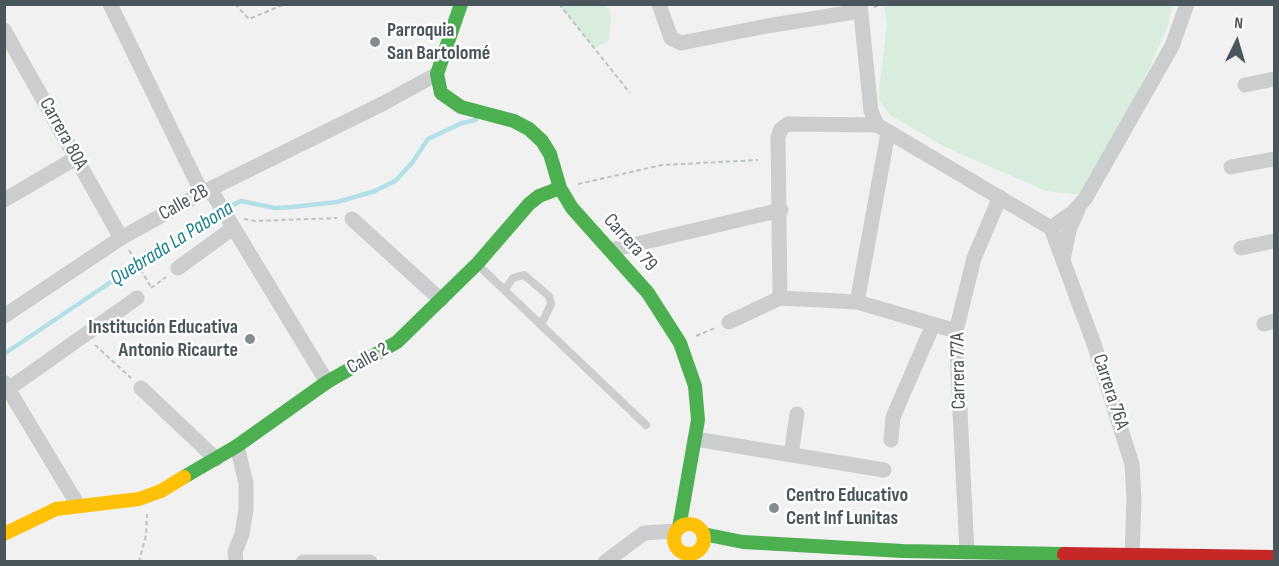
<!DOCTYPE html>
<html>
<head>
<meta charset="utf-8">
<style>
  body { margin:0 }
  #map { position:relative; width:1279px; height:566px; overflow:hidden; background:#f2f1f1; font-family:"Sofia Sans Condensed",sans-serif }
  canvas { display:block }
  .frame { position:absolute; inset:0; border:6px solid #4a555c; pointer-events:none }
  .north { position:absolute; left:1207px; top:12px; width:60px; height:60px; -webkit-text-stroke:4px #fff; paint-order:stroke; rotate:5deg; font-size:16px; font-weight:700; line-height:24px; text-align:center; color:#4a555c }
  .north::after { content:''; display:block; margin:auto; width:21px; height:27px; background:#4a555c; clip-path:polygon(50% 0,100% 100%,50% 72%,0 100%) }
</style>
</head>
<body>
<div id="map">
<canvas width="1279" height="566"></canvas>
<div class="frame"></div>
<div class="north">N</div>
</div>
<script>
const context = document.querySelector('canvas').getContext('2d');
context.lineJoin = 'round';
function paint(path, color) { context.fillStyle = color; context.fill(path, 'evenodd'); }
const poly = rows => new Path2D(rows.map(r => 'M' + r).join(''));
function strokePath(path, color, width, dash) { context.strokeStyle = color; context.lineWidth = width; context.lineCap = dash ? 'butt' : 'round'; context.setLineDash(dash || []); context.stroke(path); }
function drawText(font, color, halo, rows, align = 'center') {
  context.font = font + ' "Sofia Sans Condensed",sans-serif'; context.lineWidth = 5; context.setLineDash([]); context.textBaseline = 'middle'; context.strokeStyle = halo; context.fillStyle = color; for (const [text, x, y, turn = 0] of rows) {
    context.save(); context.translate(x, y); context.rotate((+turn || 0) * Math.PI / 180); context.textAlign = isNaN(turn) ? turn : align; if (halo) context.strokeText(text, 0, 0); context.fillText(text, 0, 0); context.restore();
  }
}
const green = poly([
  [560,5,604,5,609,9,611,17,609,41,594,48],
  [884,5,1172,5,1169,23,1149,69,1083,195,1046,191,945,147,890,115,878,99,887,23]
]);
const stream = poly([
  [4,354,203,220,241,201,275,208,292,207,337,202,375,191,395,181,412,163,428,139,462,123,476,120]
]);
const path = poly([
  [235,4,249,19,285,4],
  [559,4,630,93],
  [1240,4,1259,4],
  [874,7,881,4],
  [578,184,662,165,758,160],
  [244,219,255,221,337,218],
  [129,250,151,287],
  [151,288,166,277],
  [696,336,715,328],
  [95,345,131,378],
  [139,562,146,535,147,514]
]);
const lane = poly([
  [478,265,646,425],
  [505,289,513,278,524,275,549,296,551,304,542,323]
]);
const street = poly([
  [110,4,202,193],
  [659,4,671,38,681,43,767,26,860,11],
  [860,4,871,111,877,125,1051,228],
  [4,30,121,238],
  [1245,85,1274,79],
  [1231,167,1274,159],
  [210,189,327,382],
  [4,200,76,158],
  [352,219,441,300],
  [1051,228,1094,344,1132,464,1134,499,1132,556],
  [1051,228,1073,212,1085,199,1172,46,1187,4],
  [1241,248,1274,241],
  [611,250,781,210],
  [1063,260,1069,230,1078,209],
  [178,268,233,228],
  [780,298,778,137,781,129,788,124,877,125],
  [857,302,888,133],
  [4,316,121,238,202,193,384,103,437,74],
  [729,322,780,298,857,302,956,331],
  [1264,324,1274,321],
  [4,382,78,505],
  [141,388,216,459],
  [4,392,137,298],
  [695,439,884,470],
  [891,440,893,417,933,325],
  [791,455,797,414],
  [967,552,956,331,974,258,1000,197],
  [236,562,235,552,242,534,246,509,246,483,237,446],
  [303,562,370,562],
  [605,562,644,533,676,531]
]);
const fast = poly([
  [461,4,437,74,441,93,461,107,514,121,529,129,542,141,550,154,560,188,572,208,648,293,680,343,695,386,698,420,679,528],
  [184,477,237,446,327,382,397,342,477,264,529,204,539,196,560,188],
  [703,534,743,542,903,551,1064,554]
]);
const slow = poly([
  '674 539a15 15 0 1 1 30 0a15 15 0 1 1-30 0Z',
  [4,534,56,509,139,499,161,491,184,477]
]);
const jam = poly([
  [1064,554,1274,557]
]);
const markers = [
  [375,42,6,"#858c90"],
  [250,339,6,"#858c90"],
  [774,508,6,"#858c90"]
];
const poiNames = [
  ["Parroquia",387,31],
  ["San Bartolomé",387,54],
  ["Institución Educativa",238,328,"right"],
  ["Antonio Ricaurte",238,351,"right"],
  ["Centro Educativo",786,496],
  ["Cent Inf Lunitas",786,519]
];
const streetNames = [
  ["Carrera 80A",63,134,61],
  ["Calle 2B",184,203,-29],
  ["Carrera 79",630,243,48],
  ["Calle 2",368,359,-29],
  ["Carrera 77A",959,371,-91],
  ["Carrera 76A",1110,392,72]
];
const waterNames = [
  ["Quebrada La Pabona",172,244,-32]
];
paint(green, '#d9eddf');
strokePath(stream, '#b2e0e6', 4.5);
strokePath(path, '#bbc4c1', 2, [4.5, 3]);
strokePath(lane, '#cbcdcf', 8);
strokePath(street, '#cbcdcf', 15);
strokePath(fast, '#4caf50', 14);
strokePath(slow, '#ffc107', 14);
strokePath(jam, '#c62828', 14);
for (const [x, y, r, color] of markers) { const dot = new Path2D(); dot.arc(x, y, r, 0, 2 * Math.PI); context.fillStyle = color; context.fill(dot); strokePath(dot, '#fff', 2); }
drawText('bold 20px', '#4a555c', '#fff', poiNames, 'left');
drawText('20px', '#4a555c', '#fff', streetNames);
drawText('italic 21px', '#1c7f8e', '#fff', waterNames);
</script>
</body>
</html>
